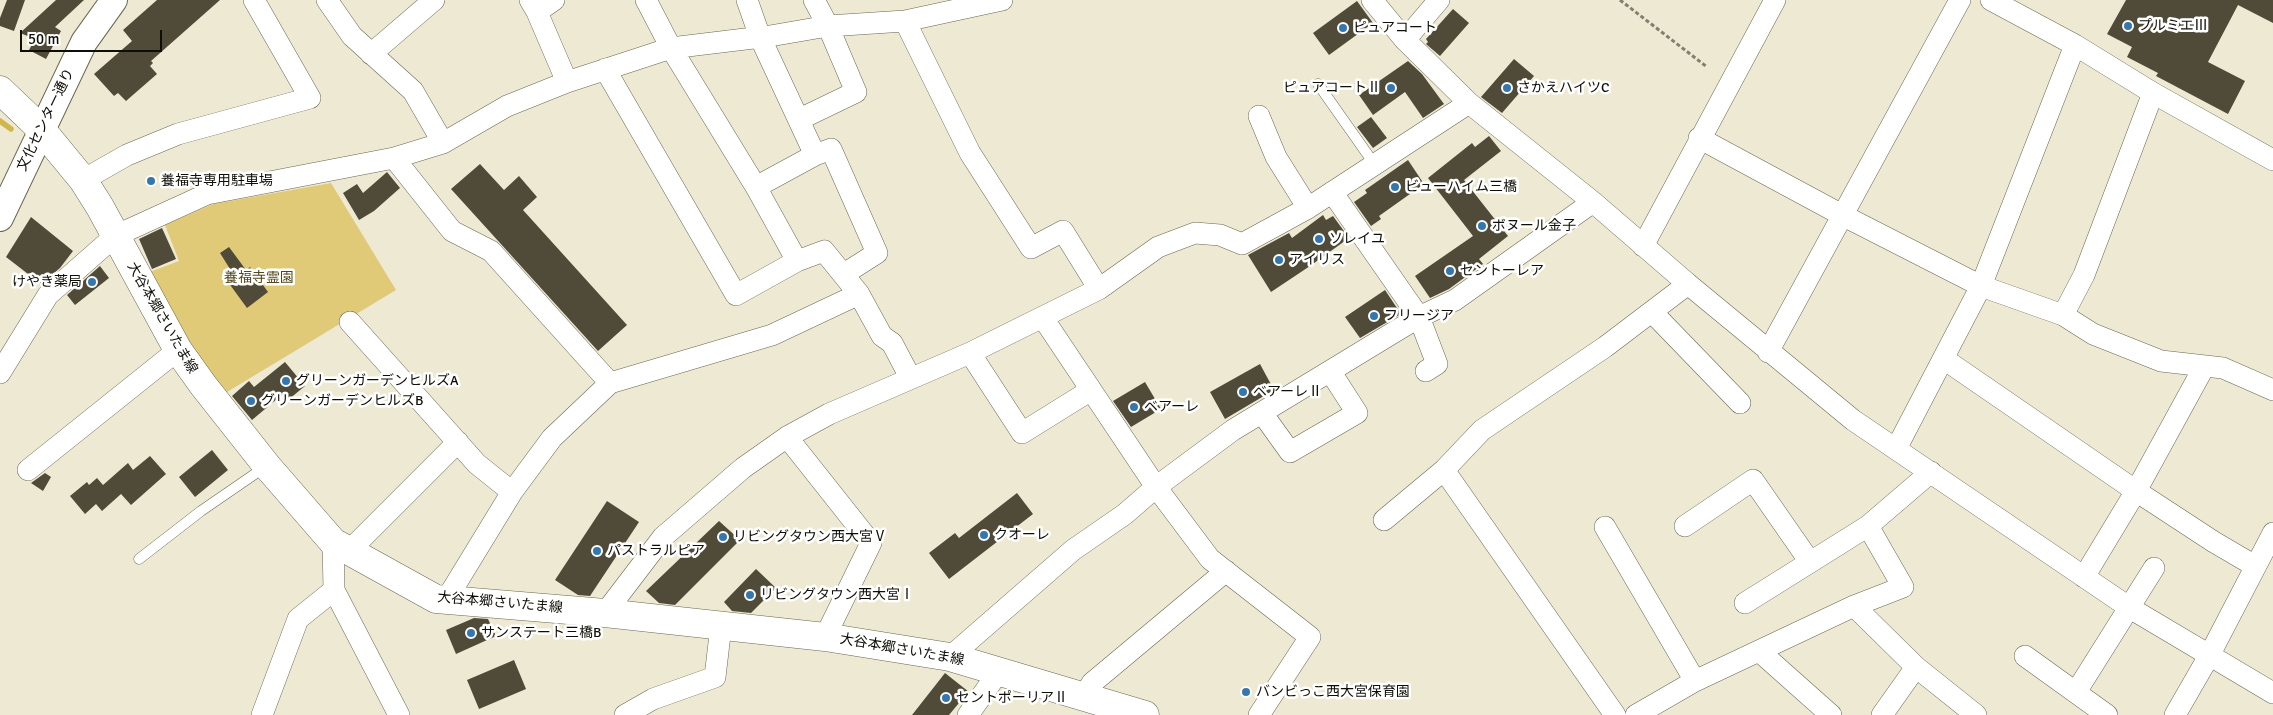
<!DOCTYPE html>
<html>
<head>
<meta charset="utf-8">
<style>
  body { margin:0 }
  #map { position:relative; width:2273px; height:715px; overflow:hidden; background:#eee9d2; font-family:Signika,sans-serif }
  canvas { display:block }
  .scale { position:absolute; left:20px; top:30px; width:142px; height:22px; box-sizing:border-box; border:2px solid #0e0d06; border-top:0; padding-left:6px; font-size:15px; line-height:18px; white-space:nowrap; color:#0e0d06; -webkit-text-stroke:4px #fff; paint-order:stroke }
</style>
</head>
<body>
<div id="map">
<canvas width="2273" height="715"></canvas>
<div class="scale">50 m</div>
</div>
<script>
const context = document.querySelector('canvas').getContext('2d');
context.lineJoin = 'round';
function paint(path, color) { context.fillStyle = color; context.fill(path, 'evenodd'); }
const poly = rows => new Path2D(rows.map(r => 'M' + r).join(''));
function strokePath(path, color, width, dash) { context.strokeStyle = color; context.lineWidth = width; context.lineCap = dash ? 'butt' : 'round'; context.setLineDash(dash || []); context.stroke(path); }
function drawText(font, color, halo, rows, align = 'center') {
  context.font = font + ' Signika,"Noto Sans JP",sans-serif'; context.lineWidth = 5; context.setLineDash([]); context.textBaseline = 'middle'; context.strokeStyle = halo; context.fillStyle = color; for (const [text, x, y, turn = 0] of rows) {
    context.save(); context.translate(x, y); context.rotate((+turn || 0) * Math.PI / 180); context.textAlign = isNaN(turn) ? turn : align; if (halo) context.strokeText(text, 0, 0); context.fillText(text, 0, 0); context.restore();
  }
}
const green = poly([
  [331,183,396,290,227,392,185,342,147,273,179,261,165,225,213,204]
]);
const stream = poly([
  [0,121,11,129]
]);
const building = poly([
  [7,0,25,0,14,31,0,26,0,18],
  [56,0,84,0,55,27,61,31,46,59,29,50,35,39,20,33],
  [157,0,220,0,151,61,153,63,150,66,157,74,126,101,118,93,114,96,94,74,132,41,123,30],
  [2126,0,2273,0,2273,23,2238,5,2208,62,2245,81,2228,114,2156,76,2158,73,2127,57,2132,47,2107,34],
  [1357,1,1373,23,1329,55,1313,33],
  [1453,9,1469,23,1440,56,1426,44,1428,42,1426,39],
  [1514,59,1534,76,1502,113,1481,97],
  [1408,61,1422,74,1444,104,1423,118,1405,92,1373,115,1359,95],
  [1371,117,1387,138,1373,148,1357,127],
  [1489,136,1501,151,1464,180,1508,236,1479,259,1483,264,1449,289,1430,298,1415,276,1473,236,1428,178,1472,143,1475,147],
  [1408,160,1424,184,1379,216,1381,219,1371,226,1354,202,1367,193,1365,190],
  [480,164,504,190,519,176,537,197,523,210,627,325,598,351,451,189],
  [387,172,400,188,374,211,359,220,343,193,357,184,363,193],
  [1323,215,1326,220,1333,216,1349,238,1310,266,1271,292,1248,255,1289,233,1292,238],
  [31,217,73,251,60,268,41,284,6,257],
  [162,228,176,259,152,269,139,239],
  [229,247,246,270,250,267,268,292,247,308,228,282,235,277,220,253],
  [100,266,109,278,75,305,67,295],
  [1385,290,1401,314,1360,338,1345,317],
  [285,362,305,386,288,400,283,394,252,420,232,396,249,381,254,387],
  [1260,364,1274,390,1225,419,1210,392],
  [1145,382,1161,409,1131,427,1113,401],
  [212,450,228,470,195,497,179,477],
  [150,456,166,474,131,505,121,494,102,511,96,504,85,514,70,496,87,482,89,485,97,478,103,485,128,463,133,470],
  [45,473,51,477,43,491,31,483],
  [1017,493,1033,514,949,579,929,553,955,533,959,538],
  [607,501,639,522,590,596,578,595,555,580],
  [719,521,740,540,675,605,659,603,646,591],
  [756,569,776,588,751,613,732,611,724,602],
  [474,618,488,619,496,636,456,654,446,630],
  [514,660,526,689,479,709,467,680],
  [945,673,969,692,960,704,959,703,949,715,912,715]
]);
const path = poly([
  [1620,0,1707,67]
]);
const service = poly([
  [1318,84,1375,165],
  [139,559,201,511,265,467]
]);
const minor = poly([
  [327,0,352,36,413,91,443,143],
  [530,0,537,12,567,82],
  [646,0,671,48,756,187,797,261,824,251,859,294,882,336,892,343,910,377],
  [747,0,760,37,815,155,831,149,877,253,844,274],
  [1372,0,1405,40,1469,103,1593,202,1688,284,1853,420,2130,608,2273,693],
  [1991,0,2075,45,2153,93,2273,160],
  [537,12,554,0],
  [905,21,970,153,1031,248,1063,231,1099,289,1158,247,1195,233,1220,235,1242,244,1308,208,1469,103],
  [1405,40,1439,0],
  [371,54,434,0],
  [605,69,736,295,797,261],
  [1259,116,1276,157,1308,208],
  [800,119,856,92,828,26,814,0],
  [1699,138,1842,215,1981,286,2063,315,2093,334,2161,361,2223,368,2273,390],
  [394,158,452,231,491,251,610,383,772,335,859,294],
  [83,180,127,155,178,134,310,98,254,0],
  [756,187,815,155],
  [1332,192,1419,317,1437,364,1426,371],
  [1643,246,1775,0],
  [1652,312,1740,403],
  [2063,315,2084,275,2153,93],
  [1043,318,1156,487,1210,559,1310,637,1259,715],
  [350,322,477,464,512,492],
  [1768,352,1960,0],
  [970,353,1022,433,1091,390],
  [1944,359,2136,491,2214,542,2255,566],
  [0,373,48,295,115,236,207,194,394,158,443,143,507,106,567,82,671,48,770,36,828,26,905,21,1002,0],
  [1262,413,1290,452,1357,413,1330,371],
  [787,437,871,543,825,637],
  [1896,449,1981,286,2075,45],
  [28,470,178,350],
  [1444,470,1615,715],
  [1384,520,1444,470,1482,430,1605,347,1688,284],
  [1685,526,1753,480,1810,562],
  [1605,527,1695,681],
  [333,542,334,590,399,715],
  [349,551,458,442],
  [2084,577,2136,491,2204,367],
  [446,600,512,492,552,438,610,383],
  [1745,603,1868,526,1931,472],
  [1854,606,1916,667,1976,715],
  [605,613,663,537,743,468,787,437,829,414,970,353,1099,289],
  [1759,651,1831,715],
  [2025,656,2107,715],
  [950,657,1073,550,1125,514,1156,487,1233,430,1419,317,1455,300,1593,202],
  [2076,692,2154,568],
  [1084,696,1092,683,1226,571],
  [262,715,298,619,334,590],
  [625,715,653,699,715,677,721,626],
  [968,715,1000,670],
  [1636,715,1695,681,1854,606,1903,587,1868,526],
  [1882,715,1916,667],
  [2175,715,2209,656,2273,533]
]);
const tertiary = poly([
  [0,218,84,42,114,0]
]);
const secondary = poly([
  [0,90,41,129,83,180,100,207,178,350,203,385,267,466,333,542,436,599,605,613,825,637,950,657,1145,715]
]);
const markers = [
  [2128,26,5,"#3477ad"],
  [1343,28,5,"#3477ad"],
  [1391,88,5,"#3477ad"],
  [1507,88,5,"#3477ad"],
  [151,181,5,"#3477ad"],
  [1395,187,5,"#3477ad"],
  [1482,226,5,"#3477ad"],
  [1319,239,5,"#3477ad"],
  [1279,260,5,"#3477ad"],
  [1450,271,5,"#3477ad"],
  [92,282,5,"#3477ad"],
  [1374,316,5,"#3477ad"],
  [286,381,5,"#3477ad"],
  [1243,392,5,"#3477ad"],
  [251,401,5,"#3477ad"],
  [1134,407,5,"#3477ad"],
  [984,535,5,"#3477ad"],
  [723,537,5,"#3477ad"],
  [597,551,5,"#3477ad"],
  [750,595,5,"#3477ad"],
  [471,633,5,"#3477ad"],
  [1246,692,5,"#3477ad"],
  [946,698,5,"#3477ad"]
];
const poiNames = [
  ["プルミエⅢ",2138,26],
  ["ピュアコート",1353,28],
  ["ピュアコートⅡ",1381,88,"right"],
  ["さかえハイツC",1517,88],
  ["養福寺専用駐車場",161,181],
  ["ビューハイム三橋",1405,187],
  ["ボヌール金子",1492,226],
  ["ソレイユ",1329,239],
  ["アイリス",1289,260],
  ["セントーレア",1460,271],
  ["けやき薬局",82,282,"right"],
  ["フリージア",1384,316],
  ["グリーンガーデンヒルズA",296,381],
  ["ベアーレⅡ",1253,392],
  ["グリーンガーデンヒルズB",261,401],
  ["ベアーレ",1144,407],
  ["クオーレ",994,535],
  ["リビングタウン西大宮Ⅴ",733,537],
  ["パストラルピア",607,551],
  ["リビングタウン西大宮Ⅰ",760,595],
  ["サンステート三橋B",481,633],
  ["バンビっこ西大宮保育園",1256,692],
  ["セントポーリアⅡ",956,698]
];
const streetNames = [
  ["文化センター通り",46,120,-64],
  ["大谷本郷さいたま線",162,318,60],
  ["大谷本郷さいたま線",500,603,5],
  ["大谷本郷さいたま線",902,650,10]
];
const parkNames = [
  ["養福寺霊園",259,278]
];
paint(green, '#e0ca77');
strokePath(stream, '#cfb64d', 5.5);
paint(building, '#504b38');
strokePath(service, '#6b6652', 11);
strokePath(minor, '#6b6652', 22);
strokePath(tertiary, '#6b6652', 28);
strokePath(secondary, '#6b6652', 29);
strokePath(path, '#837f70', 3, [4, 2.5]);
strokePath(service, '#fff', 10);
strokePath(minor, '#fff', 21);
strokePath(tertiary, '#fff', 26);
strokePath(secondary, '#fff', 28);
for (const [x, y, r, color] of markers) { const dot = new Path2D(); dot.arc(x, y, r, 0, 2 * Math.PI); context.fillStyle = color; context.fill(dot); strokePath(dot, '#fff', 2); }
drawText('14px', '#0e0d06', '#fff', poiNames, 'left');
drawText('14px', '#0e0d06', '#fff', streetNames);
drawText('14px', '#53481d', '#fff', parkNames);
</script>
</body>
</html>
